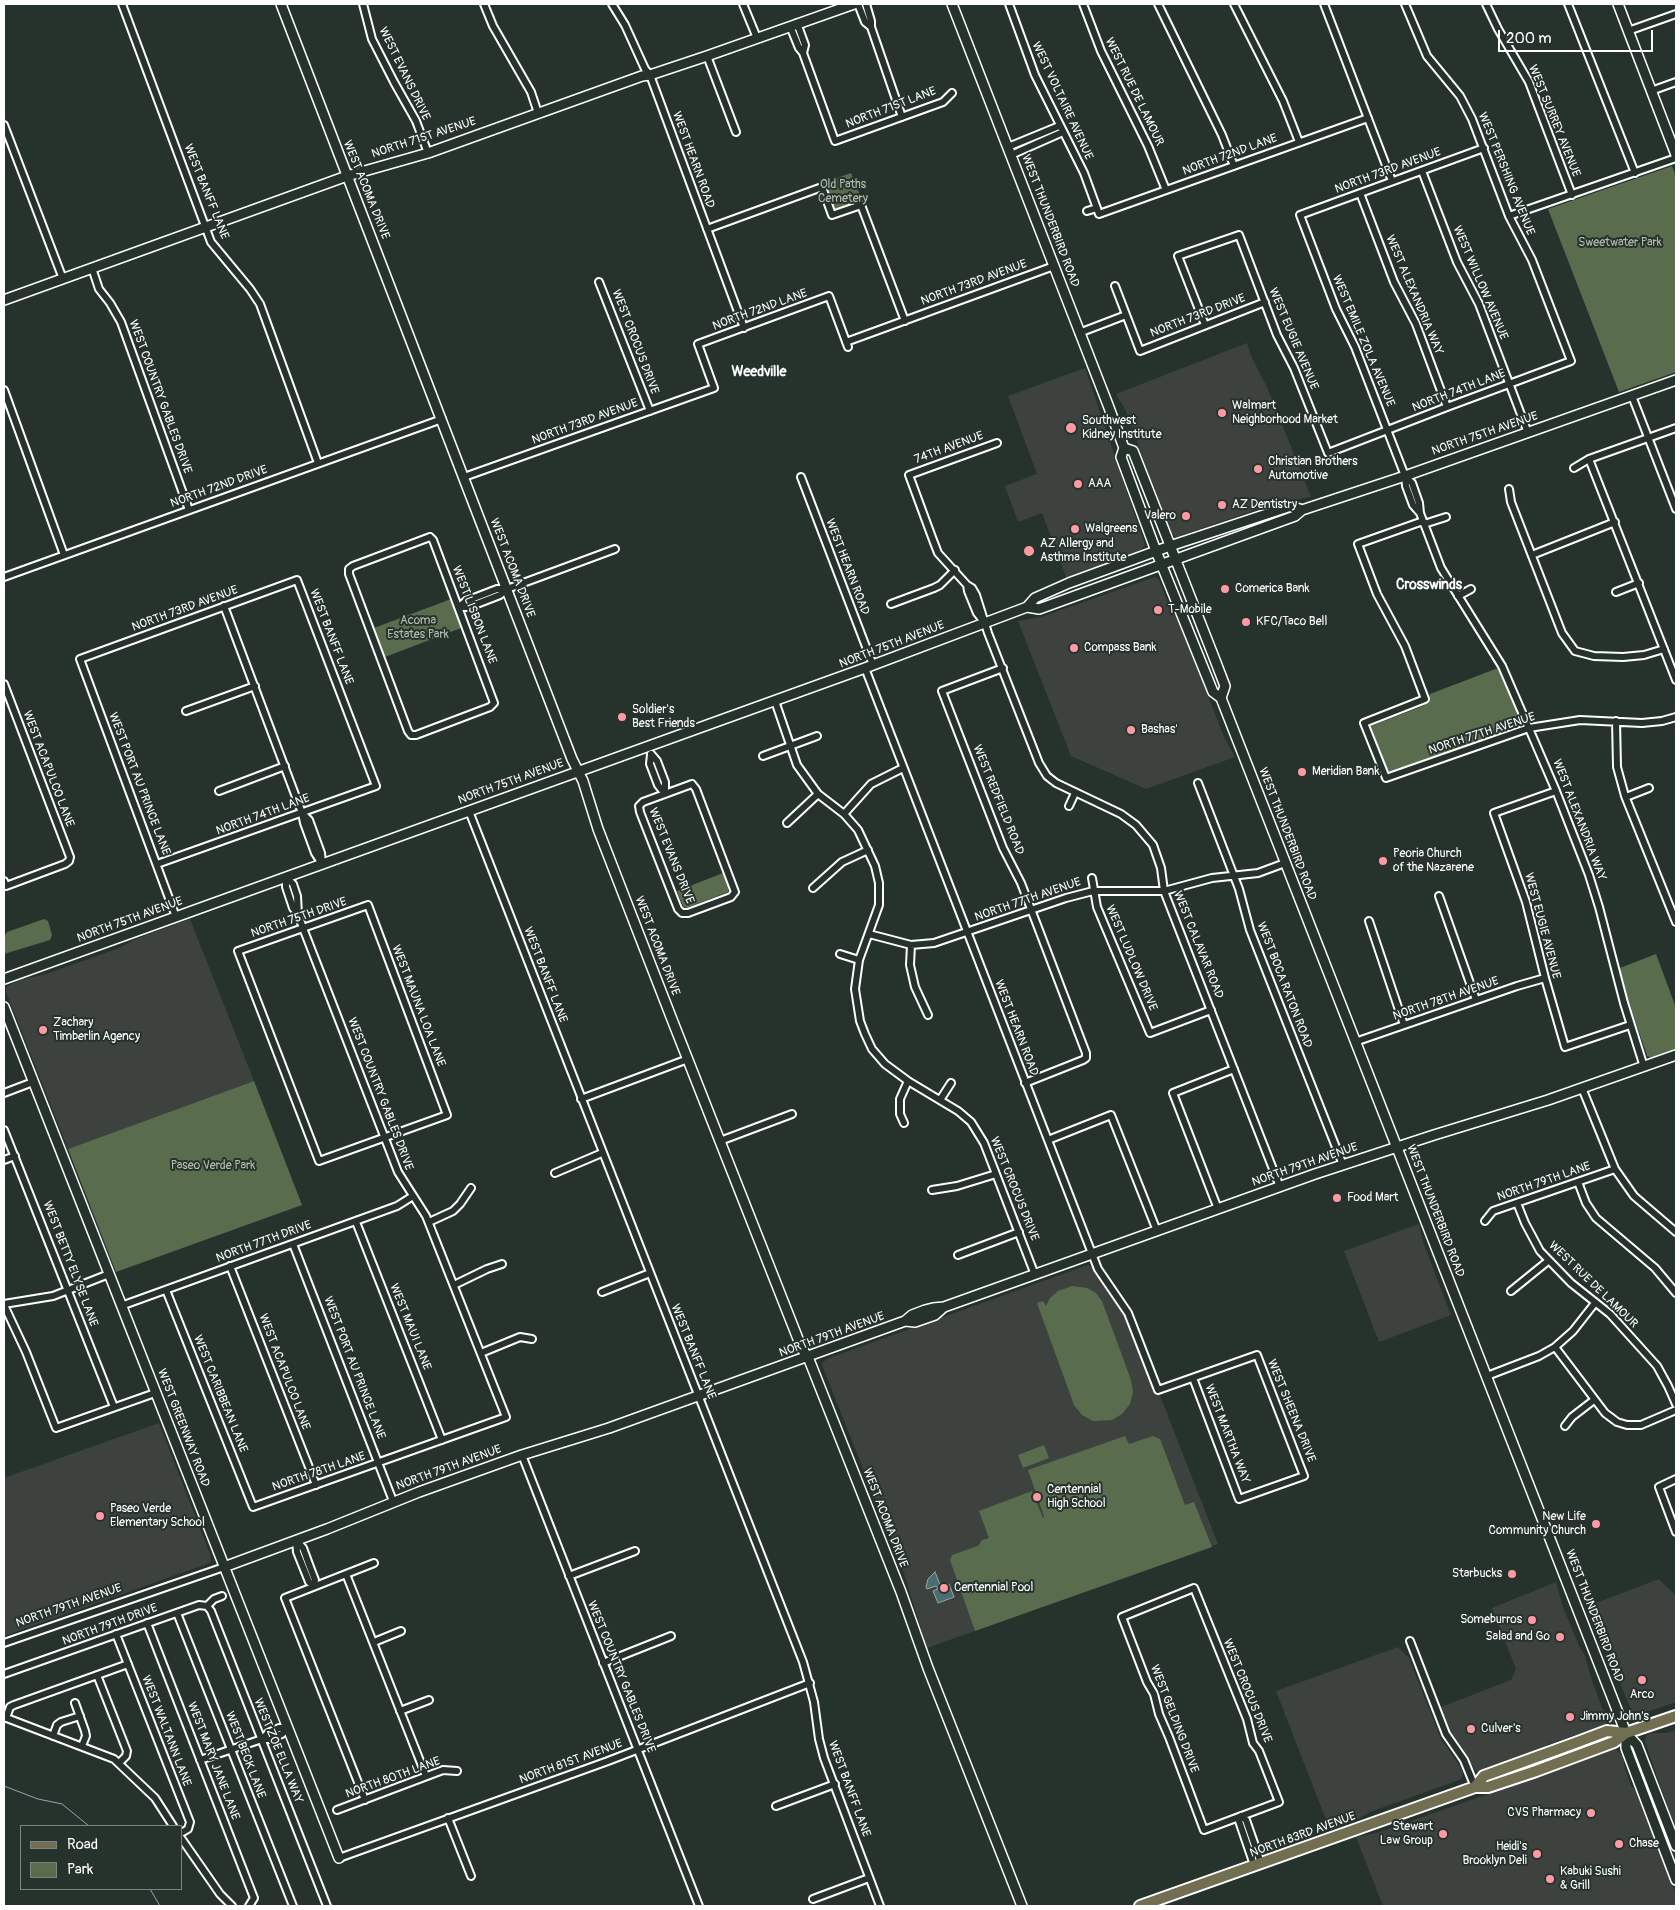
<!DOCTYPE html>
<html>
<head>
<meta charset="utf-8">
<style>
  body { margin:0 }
  #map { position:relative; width:1680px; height:1910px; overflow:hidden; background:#26332d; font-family:Pangolin,sans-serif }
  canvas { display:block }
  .frame { position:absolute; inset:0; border:5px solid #fff; pointer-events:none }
  .legend { position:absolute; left:20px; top:1825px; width:162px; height:65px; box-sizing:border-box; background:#26332d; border:1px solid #7d8581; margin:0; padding:6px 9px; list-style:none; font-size:15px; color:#fff }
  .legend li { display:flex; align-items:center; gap:10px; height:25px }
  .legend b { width:25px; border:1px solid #7d8581 }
  .scale { position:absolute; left:1498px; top:30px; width:155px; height:22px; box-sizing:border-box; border:2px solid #fff; border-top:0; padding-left:6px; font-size:15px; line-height:18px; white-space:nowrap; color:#fff; -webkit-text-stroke:4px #26332d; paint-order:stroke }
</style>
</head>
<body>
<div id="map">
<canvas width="1680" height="1910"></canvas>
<div class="frame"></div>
<ul class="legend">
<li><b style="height:6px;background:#726e52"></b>Road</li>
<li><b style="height:14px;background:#5a6c4e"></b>Park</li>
</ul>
<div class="scale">200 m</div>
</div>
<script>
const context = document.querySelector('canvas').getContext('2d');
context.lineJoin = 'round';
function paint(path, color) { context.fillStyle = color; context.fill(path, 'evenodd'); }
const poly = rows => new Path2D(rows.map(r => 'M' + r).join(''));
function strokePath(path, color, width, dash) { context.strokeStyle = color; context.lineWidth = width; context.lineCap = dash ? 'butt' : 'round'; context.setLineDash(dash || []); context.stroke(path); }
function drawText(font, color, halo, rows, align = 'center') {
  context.font = font + ' Pangolin,sans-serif'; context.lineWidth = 4; context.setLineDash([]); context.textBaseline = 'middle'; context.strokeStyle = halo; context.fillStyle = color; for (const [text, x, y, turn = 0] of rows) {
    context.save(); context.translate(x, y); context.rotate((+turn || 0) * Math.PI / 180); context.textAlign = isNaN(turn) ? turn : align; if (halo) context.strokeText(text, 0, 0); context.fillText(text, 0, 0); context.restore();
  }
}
const built = poly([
  [1247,343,1252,358,1267,387,1311,497,1276,503,1176,537,1171,533,1141,455,1136,437,1125,409,1116,394],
  [1085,368,1145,545,1138,553,1067,579,1042,513,1018,522,1005,486,1037,474,1008,396],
  [1155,577,1159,580,1169,606,1179,622,1224,737,1235,757,1146,789,1071,756,1018,621,1041,617],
  [190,919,254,1081,68,1149,6,992,6,988,9,985,24,979,46,974,119,948,136,939],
  [1419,1224,1423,1242,1451,1315,1379,1342,1344,1251],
  [1088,1265,1094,1268,1105,1286,1122,1310,1154,1390,1159,1393,1218,1544,927,1648,903,1570,822,1365,823,1362,829,1358],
  [159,1423,210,1554,211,1562,204,1565,4,1636,4,1478],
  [1659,1579,1676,1596,1676,1702,1638,1715,1632,1712,1588,1606],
  [1556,1582,1563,1607,1579,1646,1585,1656,1591,1678,1606,1718,1606,1725,1603,1729,1584,1732,1549,1744,1535,1752,1478,1772,1475,1770,1466,1754,1451,1733,1441,1707,1511,1680,1516,1669,1492,1608],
  [1398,1647,1409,1658,1441,1739,1460,1766,1463,1772,1462,1778,1459,1780,1370,1812,1354,1821,1330,1830,1276,1691],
  [1676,1730,1676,1833,1645,1741,1646,1736,1650,1733,1667,1733],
  [1616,1749,1623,1756,1625,1769,1631,1786,1637,1792,1676,1894,1676,1906,1383,1906,1356,1837,1377,1833]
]);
const green = poly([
  [1672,166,1676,176,1676,372,1619,392,1548,209],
  [851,173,862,200,833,211,823,183],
  [451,599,461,628,385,657,374,628],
  [1498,668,1523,721,1522,727,1392,773,1386,771,1370,730,1371,726,1423,706,1428,702,1430,694],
  [723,873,729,888,728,892,686,908,683,906,677,891],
  [44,919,48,921,52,935,50,940,4,954,4,937,7,932],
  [1656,954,1676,1008,1676,1049,1652,1058,1647,1056,1646,1052,1626,996,1620,968],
  [254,1081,302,1205,116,1272,68,1149],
  [1072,1286,1087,1288,1096,1293,1102,1301,1131,1380,1133,1392,1130,1404,1122,1414,1112,1420,1093,1421,1082,1415,1074,1405,1037,1303,1043,1301,1046,1306,1050,1298,1058,1291],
  [1125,1436,1129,1444,1153,1436,1160,1439,1185,1505,1194,1502,1212,1547,975,1631,950,1560,952,1555,978,1546,982,1540,989,1538,979,1511,1032,1491,1043,1518,1044,1516,1028,1470],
  [1044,1445,1049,1458,1023,1468,1018,1455]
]);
const water = poly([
  [935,1572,941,1587,949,1584,954,1597,938,1603,933,1591,938,1589,936,1586,927,1589,926,1587,928,1579,935,1572]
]);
const stream = poly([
  [4,1786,38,1799,62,1804,89,1826],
  [150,1889,160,1906]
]);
const street = poly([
  [122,4,211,242,250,289,260,304,318,463],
  [363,4,372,39,394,82,416,121,428,153],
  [484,4,493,26,531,92,538,113],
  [612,4,625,25,645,69,650,75,744,328],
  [743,4,757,38],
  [858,4,865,22,871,27],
  [866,4,871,21,871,27,902,117],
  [1009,4,1035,75,1084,173,1099,214,1368,118],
  [1083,4,1101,51,1148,146,1166,190],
  [1158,4,1222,135,1234,166],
  [1234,4,1283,101,1299,142],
  [1324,4,1392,181],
  [1486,4,1498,29,1529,82,1572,195],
  [1568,4,1635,173],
  [797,23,805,45,803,53],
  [790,26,799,48,803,53,835,141,943,102,952,93],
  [1628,31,1676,14],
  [707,56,736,132],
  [1651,91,1676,82],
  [4,125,63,279],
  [1008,147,1059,126],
  [1011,155,1063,132],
  [1422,171,1457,262,1479,304,1528,433],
  [1360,193,1394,282,1416,324,1447,407],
  [1087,211,1097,208],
  [1509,216,1676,158],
  [707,229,822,187,832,215,861,205,905,321],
  [92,268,99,289,110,303,121,322,189,510],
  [599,282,650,411],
  [1115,286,1140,351,1265,302],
  [1205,325,1178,256,1239,235,1277,335,1294,368,1328,453,1447,407,1571,361,1532,260,1509,216,1472,119,1460,96,1427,56,1405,4],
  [1079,333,1126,315],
  [846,342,1054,266],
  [4,390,64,555],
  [1632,396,1676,509],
  [997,443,909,475,933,540,938,553,967,585,972,588,976,595,988,633,1039,763,1047,776,1056,783,1121,814,1136,825,1153,845,1161,868,1164,891,1280,1187],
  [1589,459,1676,680],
  [1574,468,1589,459,1676,428],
  [1405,476,1412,483,1419,503,1420,513,1441,568,1502,666,1556,791,1589,875,1599,907,1624,1003,1644,1067],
  [464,477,714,388,698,344,829,296,848,347],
  [801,477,873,665],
  [1509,489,1511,502,1562,633,1575,651,1594,656,1623,657,1644,655,1664,649],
  [1420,513,1413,505,1406,486,1405,476,1355,347,1336,309,1300,215,1484,148],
  [1423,521,1358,544,1377,594,1405,646,1425,699,1364,723,1386,778,1529,728,1580,720,1642,723,1662,721,1676,717],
  [1424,524,1446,517],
  [430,537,433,540,494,703,490,707,416,735,411,735,408,731,349,574,349,569,353,566,430,537],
  [1532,555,1615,522],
  [4,577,442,419],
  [967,585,968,591,977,613,984,622],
  [1616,592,1639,583],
  [1458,596,1471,589],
  [891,604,934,588,940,585,955,570],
  [224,606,302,813,304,823,315,853,322,864],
  [459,607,466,601,497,589,507,589,615,549],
  [459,607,469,607,500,595,507,589],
  [865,668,1098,1269,1128,1313,1158,1390,1257,1355,1304,1476,1239,1499,1193,1378],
  [1003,668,942,691,1003,848,1021,883,1086,1053,1086,1058,1083,1060,1025,1083],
  [4,684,70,857,69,861,65,864,6,886,4,881],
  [775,701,797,765,818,794,844,814,858,830,875,866,879,883,879,905,859,960,855,989,860,1021,865,1034,872,1049,885,1064,908,1081,958,1111,971,1122,984,1143,1035,1275],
  [186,711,255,686],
  [1616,721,1617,767,1625,796,1676,922],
  [651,754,650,764,658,785,665,794],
  [651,754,657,761,665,782,665,794],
  [763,756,817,736],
  [1198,783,1239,889,1250,930,1343,1165],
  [692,784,696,789,735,892,731,897,688,913,682,913,678,909,640,812,639,806,643,802,692,784],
  [219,791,285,766],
  [1556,791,1494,813,1526,902,1545,978,1565,1047,1630,1025],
  [1626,797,1649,788],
  [1069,806,1075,793],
  [469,811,803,1662,814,1702,819,1739,824,1758,880,1906],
  [303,814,309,820,321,853,322,862],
  [844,814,871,784,903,768],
  [787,823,818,794],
  [157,864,376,786,297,580,80,659,176,917],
  [286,877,286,887,293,908,298,914],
  [1092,878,1097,907,1150,1033,1211,1010],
  [813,888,842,862,868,850],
  [1439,896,1476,1000],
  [368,905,447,1115,319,1161,238,951,368,905],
  [1369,921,1404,1025],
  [869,934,911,945,934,943,1066,898,1093,891,1164,891,1212,878,1258,873,1285,863],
  [911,945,910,965,915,987,928,1015],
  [840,954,859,960],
  [1355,1042,1517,986,1545,978],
  [1582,1088,1615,1169,1634,1196,1676,1232],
  [4,1093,33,1082],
  [581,1099,688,1059],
  [940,1100,951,1083],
  [904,1123,900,1114,900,1099,908,1081],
  [4,1130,114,1407],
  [1048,1140,1111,1115,1157,1231],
  [720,1141,792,1114],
  [4,1160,15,1156],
  [555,1173,602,1153],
  [1578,1182,1586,1203,1596,1218,1655,1268,1676,1293],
  [932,1190,957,1186,996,1174],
  [1517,1203,1525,1223,1540,1251,1571,1283,1610,1314,1657,1366,1668,1386,1676,1404],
  [1218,1209,1173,1093,1234,1069],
  [1485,1221,1493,1211,1615,1169],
  [356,1222,442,1440],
  [429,1222,453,1211,460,1204,471,1188],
  [293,1244,393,1501],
  [958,1255,1019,1232],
  [230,1266,316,1485],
  [454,1285,487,1269,502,1264],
  [166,1290,253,1507,506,1417,426,1216,398,1172,303,928,298,914,297,896,293,884,286,877],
  [1511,1291,1548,1261],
  [602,1292,650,1273],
  [4,1304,53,1296,109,1274],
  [4,1305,26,1352,56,1428,155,1393],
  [121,1306,397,1206,413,1196],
  [1555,1347,1605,1413,1617,1422,1627,1425,1641,1425,1676,1410],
  [481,1353,520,1337,532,1339],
  [1487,1376,1539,1356,1555,1347,1573,1331,1595,1303],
  [1565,1426,1572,1417,1594,1400],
  [522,1455,699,1906],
  [1676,1479,1659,1487,1676,1532],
  [296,1540,303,1548,310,1567,315,1580,314,1586],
  [296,1540,297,1552,309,1582,314,1586],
  [346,1574,426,1776],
  [569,1576,635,1551],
  [1194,1588,1247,1719,1253,1743,1259,1751,1279,1802,1204,1830,1169,1737,1159,1714,1154,1694,1147,1682,1122,1617,1194,1588],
  [207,1606,211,1611,327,1906],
  [207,1606,214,1599,222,1596],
  [177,1613,293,1906],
  [147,1623,254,1898,249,1906],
  [116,1634,190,1822,188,1829,181,1833],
  [1410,1641,1446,1734,1464,1760,1475,1787],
  [374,1642,401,1631],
  [4,1643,224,1567],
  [603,1663,671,1636],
  [4,1674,199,1605,207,1606],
  [97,1675,127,1751,126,1756,119,1763],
  [75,1703,85,1731,86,1736,82,1746],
  [400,1711,429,1700],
  [4,1717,114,1759,155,1798,173,1826],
  [6,1718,10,1707,14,1705,128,1664],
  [53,1736,57,1725,61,1722,80,1716],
  [262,1739,268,1733,279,1728,288,1728],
  [200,1760,262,1739,270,1739,282,1734,288,1728],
  [365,1800,285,1598,374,1563],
  [776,1806,835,1784],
  [337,1810,443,1770,457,1771],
  [1241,1816,1239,1821,1254,1865],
  [1241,1816,1246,1820,1261,1863],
  [448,1818,471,1876],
  [181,1838,220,1894,232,1906],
  [339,1858,608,1761,810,1683],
  [813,1899,869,1878]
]);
const secondary = poly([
  [281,4,572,759,583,781,598,829,673,1022,802,1349,808,1357,850,1463,901,1592,928,1668,1022,1906],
  [952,4,1108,405,1124,448,1121,457,1156,551,1213,692,1221,698,1626,1733,1637,1745,1676,1846],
  [1618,4,1676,155],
  [4,300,347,176,428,153,642,76,650,75,707,56,854,4],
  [1124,448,1133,451,1215,660,1225,686,1221,698],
  [1027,607,1039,609,1295,516,1302,510,1405,476,1676,380],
  [4,979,865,668,1027,607,1035,598,1069,583,1170,546,1291,506,1302,510],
  [4,1007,339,1858],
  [905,1321,915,1322,935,1315,944,1307],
  [224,1567,327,1529,419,1492,522,1455,609,1428,905,1321,912,1315,925,1310,933,1308,944,1307,1315,1174,1434,1135,1548,1100,1676,1055],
  [1626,1733,1626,1748,1676,1880]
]);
const primary = poly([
  [1475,1787,1484,1776,1575,1743,1607,1731,1626,1733],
  [1140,1906,1475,1787,1488,1787,1536,1771,1614,1742,1626,1733,1676,1716]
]);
const markers = [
  [1222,413,5,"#ff9aa2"],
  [1071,428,6,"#ff9aa2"],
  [1258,469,5,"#ff9aa2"],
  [1078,484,5,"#ff9aa2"],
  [1222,505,5,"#ff9aa2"],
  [1186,516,5,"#ff9aa2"],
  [1075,529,5,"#ff9aa2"],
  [1029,551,6,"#ff9aa2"],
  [1225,589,5,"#ff9aa2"],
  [1158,610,5,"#ff9aa2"],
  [1246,622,5,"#ff9aa2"],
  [1074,648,5,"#ff9aa2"],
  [622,717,5,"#ff9aa2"],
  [1131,730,5,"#ff9aa2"],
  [1302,772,5,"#ff9aa2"],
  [1383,861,5,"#ff9aa2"],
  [43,1030,5,"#ff9aa2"],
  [1337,1198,5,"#ff9aa2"],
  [1037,1497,5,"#ff9aa2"],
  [100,1516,5,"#ff9aa2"],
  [1596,1524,5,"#ff9aa2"],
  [1512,1574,5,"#ff9aa2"],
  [944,1588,5,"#ff9aa2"],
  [1532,1620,5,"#ff9aa2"],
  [1560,1637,5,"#ff9aa2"],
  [1642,1680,5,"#ff9aa2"],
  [1570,1717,5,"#ff9aa2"],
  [1471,1729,5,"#ff9aa2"],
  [1591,1813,5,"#ff9aa2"],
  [1443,1834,5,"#ff9aa2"],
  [1619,1844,5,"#ff9aa2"],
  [1537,1854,5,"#ff9aa2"],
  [1550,1879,5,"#ff9aa2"]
];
const streetNames = [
  ["WEST EVANS DRIVE",404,74,64],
  ["WEST RUE DE LAMOUR",1134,92,64],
  ["WEST VOLTAIRE AVENUE",1062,101,65],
  ["NORTH 71ST LANE",891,108,-21],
  ["WEST SURREY AVENUE",1554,121,68],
  ["NORTH 71ST AVENUE",424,138,-18],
  ["NORTH 72ND LANE",1230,155,-20],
  ["WEST HEARN ROAD",693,160,70],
  ["NORTH 73RD AVENUE",1388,171,-20],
  ["WEST PERSHING AVENUE",1506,174,68],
  ["WEST ACOMA DRIVE",366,190,68],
  ["WEST BANFF LANE",206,192,68],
  ["WEST THUNDERBIRD ROAD",1050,221,69],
  ["NORTH 73RD AVENUE",974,283,-20],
  ["WEST WILLOW AVENUE",1480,283,67],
  ["WEST ALEXANDRIA WAY",1414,295,67],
  ["NORTH 72ND LANE",760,310,-20],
  ["NORTH 73RD DRIVE",1198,316,-21],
  ["WEST EUGIE AVENUE",1293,339,67],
  ["WEST EMILE ZOLA AVENUE",1363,341,67],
  ["WEST CROCUS DRIVE",635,342,69],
  ["NORTH 74TH LANE",1459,391,-21],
  ["WEST COUNTRY GABLES DRIVE",160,397,70],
  ["NORTH 73RD AVENUE",585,422,-20],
  ["NORTH 75TH AVENUE",1485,434,-19],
  ["74TH AVENUE",949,448,-20],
  ["NORTH 72ND DRIVE",219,487,-20],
  ["WEST HEARN ROAD",847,567,69],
  ["WEST ACOMA DRIVE",512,568,69],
  ["NORTH 73RD AVENUE",185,609,-20],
  ["WEST LISBON LANE",474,615,69],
  ["WEST BANFF LANE",331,637,69],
  ["NORTH 75TH AVENUE",892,645,-21],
  ["NORTH 77TH AVENUE",1482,734,-18],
  ["WEST ACAPULCO LANE",48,769,69],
  ["NORTH 75TH AVENUE",511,782,-20],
  ["WEST PORT AU PRINCE LANE",139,784,69],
  ["WEST REDFIELD ROAD",998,800,68],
  ["NORTH 74TH LANE",263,815,-20],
  ["WEST ALEXANDRIA WAY",1579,820,69],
  ["WEST THUNDERBIRD ROAD",1287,834,69],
  ["WEST EVANS DRIVE",671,856,68],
  ["NORTH 77TH AVENUE",1028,900,-19],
  ["NORTH 75TH DRIVE",299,918,-19],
  ["NORTH 75TH AVENUE",130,920,-20],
  ["WEST EUGIE AVENUE",1542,926,75],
  ["WEST CALAVAR ROAD",1198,945,68],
  ["WEST ACOMA DRIVE",657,946,69],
  ["WEST LUDLOW DRIVE",1131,958,67],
  ["WEST BANFF LANE",545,975,69],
  ["WEST BOCA RATON ROAD",1284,985,69],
  ["NORTH 78TH AVENUE",1446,999,-19],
  ["WEST MAUNA LOA LANE",418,1006,69],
  ["WEST HEARN ROAD",1016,1028,69],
  ["WEST COUNTRY GABLES DRIVE",380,1094,69],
  ["NORTH 79TH AVENUE",1305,1165,-19],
  ["NORTH 79TH LANE",1544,1182,-19],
  ["WEST CROCUS DRIVE",1014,1189,68],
  ["WEST THUNDERBIRD ROAD",1435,1211,69],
  ["NORTH 77TH DRIVE",264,1242,-20],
  ["WEST BETTY ELYSE LANE",70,1264,69],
  ["WEST RUE DE LAMOUR",1593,1285,44],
  ["WEST MAUI LANE",410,1327,68],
  ["NORTH 79TH AVENUE",832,1335,-20],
  ["WEST BANFF LANE",693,1352,68],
  ["WEST PORT AU PRINCE LANE",354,1368,69],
  ["WEST ACAPULCO LANE",284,1372,69],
  ["WEST CARIBBEAN LANE",220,1394,68],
  ["WEST SHEENA DRIVE",1291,1411,68],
  ["WEST GREENWAY ROAD",183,1428,69],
  ["WEST MARTHA WAY",1227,1434,69],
  ["NORTH 79TH AVENUE",449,1468,-20],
  ["NORTH 78TH LANE",319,1472,-19],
  ["WEST ACOMA DRIVE",885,1518,69],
  ["NORTH 79TH AVENUE",69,1606,-19],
  ["WEST THUNDERBIRD ROAD",1594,1616,69],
  ["NORTH 79TH DRIVE",110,1625,-20],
  ["WEST COUNTRY GABLES DRIVE",621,1677,68],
  ["WEST CROCUS DRIVE",1247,1691,68],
  ["WEST GELDING DRIVE",1174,1719,69],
  ["WEST WALTANN LANE",166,1731,69],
  ["WEST ZOE ELLA WAY",278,1751,68],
  ["WEST BECK LANE",245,1755,69],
  ["WEST MARY JANE LANE",213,1761,69],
  ["NORTH 81ST AVENUE",571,1762,-20],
  ["NORTH 80TH LANE",393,1778,-20],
  ["WEST BANFF LANE",849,1789,70],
  ["NORTH 83RD AVENUE",1303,1835,-20]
];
const parkNames = [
  ["Old Paths",843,185],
  ["Cemetery",843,199],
  ["Sweetwater Park",1620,243],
  ["Acoma",418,621],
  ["Estates Park",418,635],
  ["Paseo Verde Park",213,1166]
];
const poiNames = [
  ["Walmart",1232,406],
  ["Neighborhood Market",1232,420],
  ["Southwest",1082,421],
  ["Kidney Institute",1082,435],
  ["Christian Brothers",1268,462],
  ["Automotive",1268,476],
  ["AAA",1088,484],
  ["AZ Dentistry",1232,505],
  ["Valero",1176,516,"right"],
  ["Walgreens",1085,529],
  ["AZ Allergy and",1040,544],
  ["Asthma Institute",1040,558],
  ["Comerica Bank",1235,589],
  ["T-Mobile",1168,610],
  ["KFC/Taco Bell",1256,622],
  ["Compass Bank",1084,648],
  ["Soldier's",632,710],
  ["Best Friends",632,724],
  ["Bashas'",1141,730],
  ["Meridian Bank",1312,772],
  ["Peoria Church",1393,854],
  ["of the Nazarene",1393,868],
  ["Zachary",53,1023],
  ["Timberlin Agency",53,1037],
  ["Food Mart",1347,1198],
  ["Centennial",1047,1490],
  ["High School",1047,1504],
  ["Paseo Verde",110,1509],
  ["Elementary School",110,1523],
  ["New Life",1586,1517,"right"],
  ["Community Church",1586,1531,"right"],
  ["Starbucks",1502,1574,"right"],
  ["Centennial Pool",954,1588],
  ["Someburros",1522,1620,"right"],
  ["Salad and Go",1550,1637,"right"],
  ["Arco",1642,1695,"center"],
  ["Jimmy John's",1580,1717],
  ["Culver's",1481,1729],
  ["CVS Pharmacy",1581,1813,"right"],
  ["Stewart",1433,1827,"right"],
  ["Law Group",1433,1841,"right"],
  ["Chase",1629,1844],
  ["Heidi's",1527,1847,"right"],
  ["Brooklyn Deli",1527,1861,"right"],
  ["Kabuki Sushi",1560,1872],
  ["& Grill",1560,1886]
];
const neighbourhoodNames = [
  ["Weedville",759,372],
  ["Crosswinds",1429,585]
];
paint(built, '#3d423f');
paint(green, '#5a6c4e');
paint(water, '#4b6d72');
strokePath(water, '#93a7aa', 1);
strokePath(stream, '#93a7aa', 1);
strokePath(street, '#fff', 10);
strokePath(secondary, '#fff', 12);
strokePath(primary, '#fff', 14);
strokePath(street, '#26332d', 6);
strokePath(secondary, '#26332d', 9);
strokePath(primary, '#726e52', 10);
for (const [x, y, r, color] of markers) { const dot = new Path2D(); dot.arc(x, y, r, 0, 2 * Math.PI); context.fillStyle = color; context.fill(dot); strokePath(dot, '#26332d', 2); }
drawText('12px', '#fff', '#26332d', streetNames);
drawText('12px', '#b5bdaf', '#26332d', parkNames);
drawText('12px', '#fff', '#26332d', poiNames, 'left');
drawText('bold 14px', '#fff', '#26332d', neighbourhoodNames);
</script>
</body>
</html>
